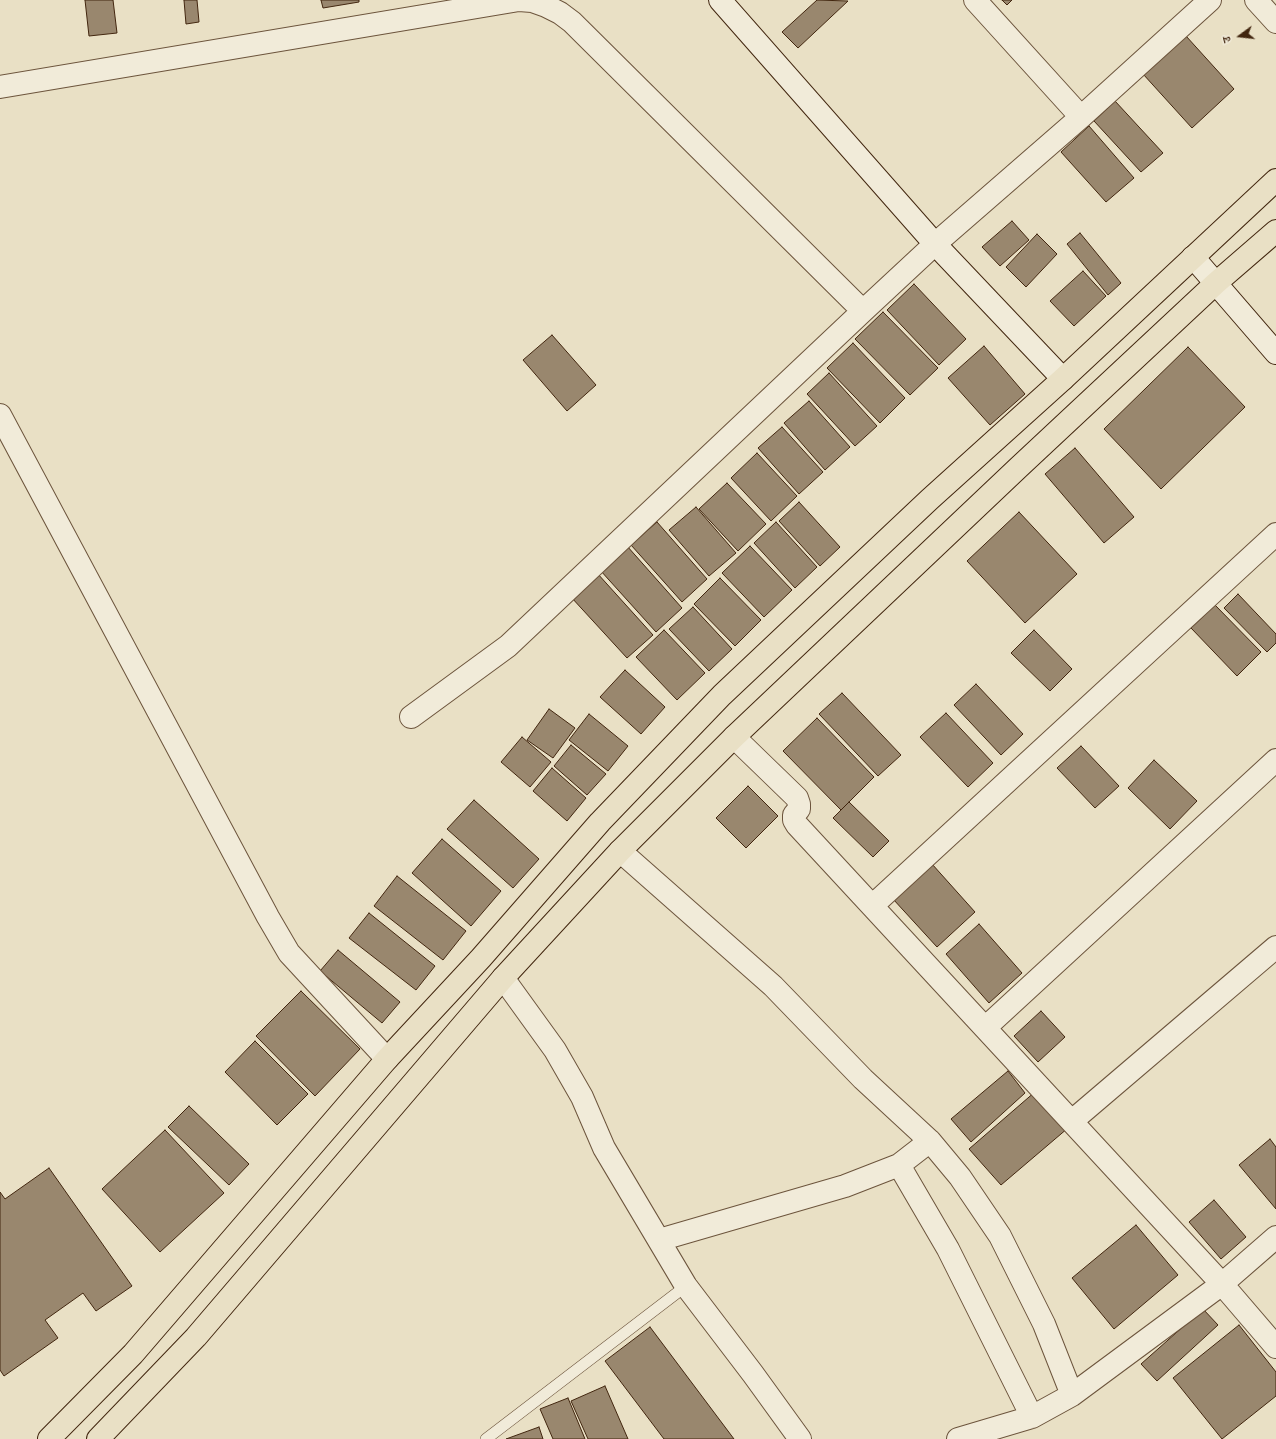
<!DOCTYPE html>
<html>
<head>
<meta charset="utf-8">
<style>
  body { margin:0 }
  #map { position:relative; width:1276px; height:1439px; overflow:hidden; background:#e9e0c5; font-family:"Old Standard TT","Noto Serif Devanagari",serif }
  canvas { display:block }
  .north { position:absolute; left:1220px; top:16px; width:40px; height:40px; -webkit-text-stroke:3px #f1ebd9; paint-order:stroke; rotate:255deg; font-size:11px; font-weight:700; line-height:16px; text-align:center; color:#42260f }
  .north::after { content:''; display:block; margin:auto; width:14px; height:18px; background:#42260f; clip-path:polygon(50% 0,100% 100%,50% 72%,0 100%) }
</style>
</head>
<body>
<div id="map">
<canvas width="1276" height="1439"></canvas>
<div class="north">उ</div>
</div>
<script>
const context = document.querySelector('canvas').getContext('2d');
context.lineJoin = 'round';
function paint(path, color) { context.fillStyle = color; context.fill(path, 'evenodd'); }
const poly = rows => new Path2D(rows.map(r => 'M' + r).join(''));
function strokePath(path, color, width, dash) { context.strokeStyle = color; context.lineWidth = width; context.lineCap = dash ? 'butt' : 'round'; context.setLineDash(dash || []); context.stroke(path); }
const building = poly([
  [85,0,113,0,117,33,89,36,85,0],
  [184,0,197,0,199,22,186,24,184,0],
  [321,0,359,0,359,2,323,8,321,0],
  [817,0,848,1,798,48,782,32,817,0],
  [1002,0,1012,0,1007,5,1002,0],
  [1186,36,1234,89,1192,128,1143,74,1186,36],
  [1115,101,1163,153,1141,172,1094,121,1115,101],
  [1089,126,1134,178,1106,202,1061,152,1089,126],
  [1012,221,1029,240,1000,266,982,247,1012,221],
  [1080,233,1121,283,1108,295,1067,244,1080,233],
  [1037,234,1057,254,1026,287,1006,267,1037,234],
  [1083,271,1106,296,1074,326,1050,301,1083,271],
  [914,284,966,339,939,365,887,310,914,284],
  [883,312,938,368,910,395,855,339,883,312],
  [552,335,596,385,567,411,523,360,552,335],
  [853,343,905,398,880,423,827,368,853,343],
  [984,346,1025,394,990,425,948,378,984,346],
  [1188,347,1245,407,1161,489,1104,429,1188,347],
  [829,373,877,426,855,446,807,394,829,373],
  [809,401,850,447,825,470,784,423,809,401],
  [782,427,823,472,799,494,758,448,782,427],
  [1075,448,1134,517,1104,543,1045,474,1075,448],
  [757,453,797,496,771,521,731,478,757,453],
  [727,483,766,524,738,551,699,509,727,483],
  [799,502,840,547,820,566,779,521,799,502],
  [696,507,736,553,709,576,669,530,696,507],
  [1019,512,1077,574,1025,623,967,561,1019,512],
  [657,522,707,579,682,602,631,545,657,522],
  [776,522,817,567,795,588,754,543,776,522],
  [627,546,682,608,656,632,600,570,627,546],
  [750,546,792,590,764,617,722,573,750,546],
  [597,573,653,635,627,658,571,597,597,573],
  [720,578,761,620,735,646,694,604,720,578],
  [1238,594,1276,634,1276,643,1267,652,1224,608,1238,594],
  [1215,605,1261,652,1237,676,1191,628,1215,605],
  [693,607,732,649,709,671,669,629,693,607],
  [664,630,705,673,677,700,636,657,664,630],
  [1034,630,1072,669,1050,691,1011,653,1034,630],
  [625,670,665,707,641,734,600,697,625,670],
  [976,684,1023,734,1001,755,954,705,976,684],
  [842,693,901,755,878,776,819,714,842,693],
  [549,709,575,728,553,758,527,740,549,709],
  [946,713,993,763,968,787,920,737,946,713],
  [589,714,628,746,608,771,569,740,589,714],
  [817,718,874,777,841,810,783,751,817,718],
  [522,737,551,762,530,787,501,762,522,737],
  [571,745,606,774,587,795,554,766,571,745],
  [1081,746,1119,786,1095,808,1057,768,1081,746],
  [1154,760,1197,801,1170,829,1128,788,1154,760],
  [552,768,586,798,567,821,533,791,552,768],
  [748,786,778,816,746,848,716,818,748,786],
  [474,800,539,859,513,888,447,829,474,800],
  [849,802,889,841,873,857,833,818,849,802],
  [442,839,501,891,471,926,412,873,442,839],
  [932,864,975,912,937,947,893,899,932,864],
  [397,876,466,931,443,960,374,906,397,876],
  [369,913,435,966,416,990,349,938,369,913],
  [979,924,1022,973,989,1003,946,954,979,924],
  [338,950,400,1002,382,1023,320,971,338,950],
  [301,991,360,1049,315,1096,256,1036,301,991],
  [1041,1011,1065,1037,1038,1062,1014,1036,1041,1011],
  [255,1041,308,1094,277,1125,225,1072,255,1041],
  [1008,1071,1025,1093,971,1142,951,1119,1008,1071],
  [1036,1091,1068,1128,1001,1185,969,1149,1036,1091],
  [189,1106,249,1164,229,1185,168,1127,189,1106],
  [165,1130,224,1193,160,1252,102,1189,165,1130],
  [1270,1139,1276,1147,1276,1209,1239,1165,1270,1139],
  [49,1168,132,1286,96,1311,83,1293,45,1320,58,1338,4,1376,0,1370,0,1192,5,1199,49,1168],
  [1214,1200,1246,1237,1221,1259,1189,1222,1214,1200],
  [1136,1225,1178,1275,1114,1329,1072,1278,1136,1225],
  [1203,1309,1218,1325,1157,1381,1141,1364,1203,1309],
  [1239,1325,1276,1372,1276,1396,1222,1439,1173,1378,1239,1325],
  [650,1327,734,1439,664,1439,605,1361,650,1327],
  [605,1386,628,1439,588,1439,571,1401,605,1386],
  [568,1398,585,1439,553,1439,540,1409,568,1398],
  [539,1427,543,1439,506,1439,539,1427]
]);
const lane = poly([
  [486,1439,686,1286]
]);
const street = poly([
  [975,0,1081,117],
  [1256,0,1276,22],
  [0,87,519,0,532,1,546,6,560,13,572,22,863,311],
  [0,415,268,917,289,953,387,1059],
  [411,717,508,646,863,311,935,244,1081,117,1210,0],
  [734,737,797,798,799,804,799,809,794,815,794,820,797,825,1222,1284,1276,1347],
  [620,851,773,986,863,1079,930,1141,960,1177,1000,1236,1044,1324,1072,1395],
  [872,906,1276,534],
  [503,978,555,1050,582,1097,604,1148,686,1286,753,1374,800,1439],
  [985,1028,1276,760],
  [1072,1121,1276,947],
  [899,1165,948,1249,1032,1417],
  [659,1240,845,1186,899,1165,930,1141],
  [958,1439,1032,1417,1072,1395,1222,1284,1276,1237]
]);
const secondary = poly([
  [720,0,935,244,1063,379],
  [1193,257,1276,353]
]);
const highway = poly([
  [49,1439,133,1354,387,1059,481,958,600,822,722,695,930,499,1063,379,1276,180],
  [98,1439,196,1337,503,978,620,851,734,737,1019,467,1216,283,1276,231]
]);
paint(building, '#99876e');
strokePath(building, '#42260f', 1);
strokePath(lane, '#6c543c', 12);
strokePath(street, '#6c543c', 24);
strokePath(secondary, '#42260f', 24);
strokePath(highway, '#42260f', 24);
strokePath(lane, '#f1ebd9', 11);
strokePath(street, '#f1ebd9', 22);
strokePath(secondary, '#f1ebd9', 22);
strokePath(highway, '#e9e0c5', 22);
</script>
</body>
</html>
